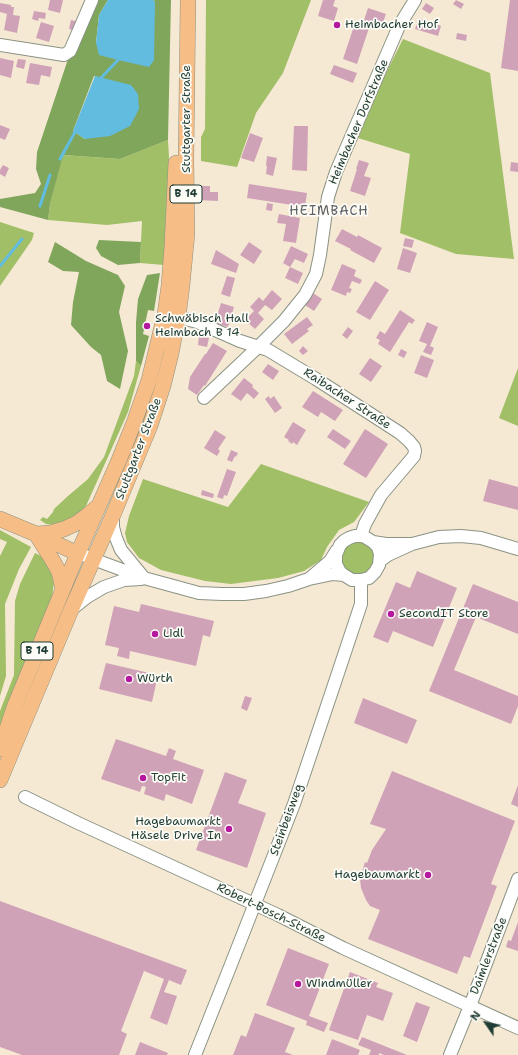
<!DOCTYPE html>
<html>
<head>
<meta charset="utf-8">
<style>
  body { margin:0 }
  #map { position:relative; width:518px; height:1055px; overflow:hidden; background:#f6e9d4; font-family:"Shantell Sans",sans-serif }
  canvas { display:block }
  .north { position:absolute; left:466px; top:1003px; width:40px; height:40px; -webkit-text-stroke:3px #fdfcf7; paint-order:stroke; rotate:304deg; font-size:11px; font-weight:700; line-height:16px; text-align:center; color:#1f3d34 }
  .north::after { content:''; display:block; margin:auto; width:14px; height:18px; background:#1f3d34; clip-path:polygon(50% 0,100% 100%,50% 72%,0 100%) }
</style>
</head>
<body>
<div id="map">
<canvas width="518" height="1055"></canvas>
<div class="north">N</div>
</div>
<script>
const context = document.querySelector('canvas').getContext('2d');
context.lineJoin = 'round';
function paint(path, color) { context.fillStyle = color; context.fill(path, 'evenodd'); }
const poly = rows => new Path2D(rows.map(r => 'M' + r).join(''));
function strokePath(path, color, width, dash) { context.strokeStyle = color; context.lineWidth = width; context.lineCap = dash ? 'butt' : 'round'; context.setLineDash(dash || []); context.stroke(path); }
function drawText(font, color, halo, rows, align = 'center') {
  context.font = font + ' "Shantell Sans",sans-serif'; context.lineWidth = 3.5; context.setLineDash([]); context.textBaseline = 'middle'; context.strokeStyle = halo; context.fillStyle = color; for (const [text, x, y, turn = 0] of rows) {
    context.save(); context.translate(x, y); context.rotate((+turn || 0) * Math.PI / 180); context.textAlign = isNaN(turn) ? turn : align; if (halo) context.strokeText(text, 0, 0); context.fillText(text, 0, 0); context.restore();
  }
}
const green = poly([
  [206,0,311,0,283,73,256,113,237,167,201,161,201,137,205,129],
  [403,39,490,73,514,259,456,254,400,233,410,154,358,138,381,83],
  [168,140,169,157,164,265,140,263,142,221,107,225,48,220,50,204,62,155,120,159],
  [0,222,34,233,32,240,0,286],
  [136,361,141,366,128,412,86,506,72,519,55,525,46,524,40,520,43,517,47,519,53,512,54,509,68,496,88,479,104,457,134,376],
  [518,368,518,426,499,418],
  [261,464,369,502,354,522,339,530,327,547,321,560,304,571,278,578,231,584,205,581,161,570,139,558,127,542,125,533,129,516,143,479,228,507],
  [0,530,31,547,19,569,5,604,6,676,0,696,0,556,7,542,0,539],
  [358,539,373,547,376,558,371,569,366,573,360,574,354,574,349,572,344,568,341,563,343,546],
  [35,553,41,556,54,574,54,583,52,598,0,731,0,711,14,675,15,601,20,584]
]);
const forest = poly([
  [96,0,108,0,99,15,96,43,155,2,153,0,171,0,168,140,120,159,63,155,50,204,48,220,0,207,0,199,35,193,41,184,36,169,37,152,68,59],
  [94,76,101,78,85,139,73,131],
  [99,240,141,242,140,263,118,265,101,256,96,248],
  [55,242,86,261,118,275,125,286,119,312,128,351,120,389,107,381,101,355,91,347,71,325,73,302,79,272,63,271,48,262],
  [160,273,154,311,148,310,143,334,149,336,141,366,136,361,136,322,138,299,147,275]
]);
const water = poly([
  [108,0,153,0,155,2,154,60,149,67,118,60,99,55,96,43,99,15],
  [95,76,131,85,138,94,139,109,130,126,110,136,85,139,73,131]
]);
const stream = poly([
  [101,78,118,60],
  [60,159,75,132],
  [40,206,50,175],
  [0,266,22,239]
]);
const building = poly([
  [50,0,63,0,60,13,48,10],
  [323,0,335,0,333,6,338,8,334,21,318,16],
  [456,0,464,4,461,9,453,4],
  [510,0,518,0,518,71,501,68],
  [0,3,11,5,11,7,14,7,13,15,20,16,17,33,4,30,7,14,0,12],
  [426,3,434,8,430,14,422,9],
  [368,8,386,14,381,28,363,23],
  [34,11,46,13,45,19,39,18,38,21,32,19],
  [419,18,441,26,438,36,415,29],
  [71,20,80,22,78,31,69,29],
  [41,22,54,26,49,42,36,38],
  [355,23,369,28,357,64,343,59],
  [457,33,467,35,466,41,456,39],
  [0,58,14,61,11,78,0,75],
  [18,59,26,60,24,69,16,67],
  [30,63,52,67,50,77,41,75,39,85,26,83],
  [334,65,357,73,353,83,330,74],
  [0,125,10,129,5,140,0,138],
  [294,126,308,126,307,171,292,170],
  [250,133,263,138,254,162,241,158],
  [267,156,277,158,273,176,266,174,267,166,266,166],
  [359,160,369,163,364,176,371,178,365,196,350,191,357,169,356,169],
  [511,162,518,163,518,172,510,171],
  [3,165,9,168,5,177,0,174,0,170],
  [249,184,307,193,305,207,247,198],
  [198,186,210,186,210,192,218,192,218,201,197,200],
  [267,203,273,204,272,211,266,210],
  [279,214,300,218,296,243,283,241,286,224,277,223],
  [342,229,357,237,358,235,382,248,374,263,350,250,351,249,335,241],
  [405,238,414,240,412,248,403,246],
  [249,242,262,251,254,264,240,255],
  [291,246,308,254,304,263,295,259,290,267,283,263],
  [403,248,417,253,410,273,397,269],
  [216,250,239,264,236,273,211,264],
  [342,264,356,270,354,276,362,280,360,284,352,281,349,288,352,289,350,293,347,292,346,296,331,290],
  [290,267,303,273,298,284,285,278],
  [227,276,235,278,230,297,221,294],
  [375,281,389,290,370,320,356,312],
  [272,290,282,299,272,310,265,305,258,313,264,319,255,329,245,320,254,311,250,307,259,297,263,301],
  [313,293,322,299,314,311,305,305],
  [221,303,234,307,228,327,215,323],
  [400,310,415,320,412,324,409,322,390,352,378,344,380,340,376,338,380,331,385,334],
  [307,317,313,325,307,329,309,331,292,344,284,334],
  [427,322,438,327,430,346,434,348,431,355,423,352,427,344,419,341],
  [348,327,353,331,347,339,342,335],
  [199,336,209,338,207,347,198,345],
  [213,343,227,351,205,386,204,385,197,395,188,389,190,377,205,354,206,354],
  [303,346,308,351,303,355,299,351],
  [401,349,407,352,404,358,398,355],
  [421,355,434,360,427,378,414,373],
  [370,358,382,366,371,382,359,374],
  [268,364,279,371,273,380,262,372],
  [244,378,253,385,252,387,259,393,254,399,247,393,241,401,231,394],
  [313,391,343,410,335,421,321,412,318,417,302,407],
  [269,396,270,399,274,396,282,408,275,413,265,399],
  [293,422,306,430,297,445,293,442,292,444,288,441,289,440,284,437],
  [333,429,351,441,345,449,327,437],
  [365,429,388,444,366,478,343,464],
  [215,430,226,437,218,449,220,451,217,456,204,448],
  [231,450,238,453,236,457,235,456,232,462,227,460],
  [227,469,236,472,227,496,224,495,223,499,217,497],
  [489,479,518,487,518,510,483,501],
  [202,490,214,494,213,498,201,495],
  [417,571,457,588,433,647,393,631,388,643,373,637,396,582,410,588],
  [473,584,518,602,518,634,476,617,454,670,518,696,518,706,511,724,429,691],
  [141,604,214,621,210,637,203,635,196,666,130,651,129,659,117,656,119,648,105,645,114,606,139,612],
  [106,663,158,675,152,702,99,689],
  [245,696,252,698,247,711,241,708],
  [363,698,417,720,407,744,354,723],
  [116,739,166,756,169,748,176,751,173,759,204,770,192,804,166,794,164,801,144,794,146,787,142,786,140,792,101,779],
  [392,771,515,821,491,884,497,886,470,958,464,956,457,974,368,939,380,910,370,906,366,900,361,888,360,879,365,862,367,863,372,850,386,829,370,824],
  [225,772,247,780,238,803,266,813,247,868,196,850],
  [518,785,518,807,511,804],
  [0,901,187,970,181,985,169,980,164,992,177,996,167,1025,150,1018,164,979,144,971,121,1031,127,1034,119,1055,22,1055,0,1047],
  [518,922,518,951,506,947,508,940,511,941],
  [288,948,329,964,309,1016,328,1023,324,1032,306,1025,307,1021,266,1005],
  [350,972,378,983,376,987,393,993,383,1021,367,1015,358,1040,329,1030],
  [416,1002,430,1007,417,1042,403,1036],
  [255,1013,295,1028,285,1052,293,1055,233,1055,241,1035,246,1037],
  [362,1037,407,1055,384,1055,379,1053,379,1055,369,1055,371,1050,358,1045],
  [332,1039,360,1050,358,1055,326,1055],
  [140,1042,168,1053,167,1055,135,1055]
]);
const minor = poly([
  [0,45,64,55,70,51,92,0],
  [178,317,197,322,240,341,268,350,316,379,369,413,400,433,409,441,414,447,415,451,414,456,381,495,365,524,361,536],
  [204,398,258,347,284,321,305,295,316,274,320,255,328,197,336,172,399,26,415,0],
  [113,516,113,527,116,538,121,550,144,578],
  [373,542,378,547,380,554,379,565,375,572,369,578,361,580,352,580,344,575,340,572,336,564,336,555,340,545,344,541,349,538,355,536,361,536,365,537,373,542,386,544,412,544],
  [71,550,93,559,144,578,199,593,222,594,244,594,266,591,288,586,309,579,333,574,344,575],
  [380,561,388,555,412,544,439,537,461,536,481,538,518,549],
  [310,578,330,561,337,550],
  [72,609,87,597,104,587,124,580,141,579],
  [25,797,78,823,278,915,343,948,518,1028],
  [195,1055,230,967,294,804,332,691,361,604,361,580],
  [450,1055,470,1006,518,879]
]);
const major = poly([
  [0,519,36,534,50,533,64,529,77,523,89,514,96,508],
  [36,534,53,561,59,572,63,589],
  [44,538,70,550],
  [0,749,15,705,78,553,119,460,135,420,149,380,165,314,169,285,172,247,176,163],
  [0,780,71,610,113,515,150,426,163,386,171,354,178,317,182,286,187,234,186,159,188,0]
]);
const markers = [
  [337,25,4,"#b5179e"],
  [147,326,4,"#b5179e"],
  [391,614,4,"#b5179e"],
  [155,634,4,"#b5179e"],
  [129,679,4,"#b5179e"],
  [143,778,4,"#b5179e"],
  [229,829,4,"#b5179e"],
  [428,875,4,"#b5179e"],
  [298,984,4,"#b5179e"]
];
const shields = [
  [186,194,32],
  [37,651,32]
];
const shieldNames = [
  ["B 14",186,194],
  ["B 14",37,651]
];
const poiNames = [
  ["Heimbacher Hof",345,25],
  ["Schwäbisch Hall",155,319],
  ["Heimbach B 14",155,333],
  ["SecondIT Store",399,614],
  ["Lidl",163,634],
  ["Würth",137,679],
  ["TopFit",151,778],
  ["Hagebaumarkt",221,822,"right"],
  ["Häsele Drive In",221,836,"right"],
  ["Hagebaumarkt",420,875,"right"],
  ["Windmüller",306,984]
];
const streetNames = [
  ["Stuttgarter Straße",187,119,-90],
  ["Heimbacher Dorfstraße",359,122,-67],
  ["Raibacher Straße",347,399,33],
  ["Stuttgarter Straße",139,449,-69],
  ["Steinbeisweg",287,820,-70],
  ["Robert-Bosch-Straße",271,913,26],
  ["Daimlerstraße",489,956,-69]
];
const neighbourhoodNames = [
  ["HEIMBACH",329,212]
];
paint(green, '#a0bf67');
paint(forest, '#80a65c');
paint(water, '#61bcdf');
strokePath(stream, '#61bcdf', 3);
paint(building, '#cfa2b7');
strokePath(minor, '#8a9384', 14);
strokePath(major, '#8a9384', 16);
strokePath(minor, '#fff', 12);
strokePath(major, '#f6be86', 15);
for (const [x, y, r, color] of markers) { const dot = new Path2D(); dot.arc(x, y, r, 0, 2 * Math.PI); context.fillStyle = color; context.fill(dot); strokePath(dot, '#fdfcf7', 1.5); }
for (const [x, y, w] of shields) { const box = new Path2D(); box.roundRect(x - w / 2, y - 9, w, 18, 3); context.fillStyle = '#fdfcf7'; context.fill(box); strokePath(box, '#1f3d34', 1); }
drawText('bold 11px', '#1f3d34', null, shieldNames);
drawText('12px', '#1f3d34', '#fdfcf7', poiNames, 'left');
drawText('12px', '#1f3d34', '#fdfcf7', streetNames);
context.letterSpacing = '1px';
drawText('13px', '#5d6062', '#fdfcf7', neighbourhoodNames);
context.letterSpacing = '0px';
</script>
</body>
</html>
